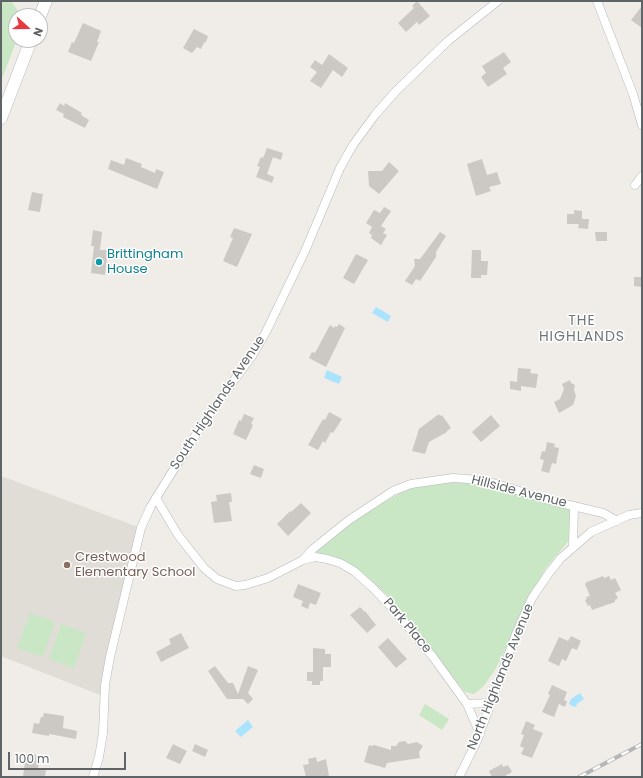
<!DOCTYPE html>
<html>
<head>
<meta charset="utf-8">
<style>
  body { margin:0 }
  #map { position:relative; width:643px; height:778px; overflow:hidden; background:#f0ede8; font-family:Poppins,sans-serif }
  canvas { display:block }
  .frame { position:absolute; inset:0; border:2px solid #5f6467; pointer-events:none }
  .north { position:absolute; left:8px; top:8px; width:40px; height:40px; box-sizing:border-box; background:#fff; border:1px solid #bfc1c2; border-radius:50%; rotate:111deg; font-size:11px; font-weight:700; line-height:16px; text-align:center; color:#5f6467 }
  .north::after { content:''; display:block; margin:auto; width:14px; height:18px; background:#e7373f; clip-path:polygon(50% 0,100% 100%,50% 72%,0 100%) }
  .scale { position:absolute; left:8px; top:752px; width:118px; height:18px; box-sizing:border-box; border:2px solid #5f6467; border-top:0; padding-left:5px; font-size:12px; line-height:14px; white-space:nowrap; color:#5f6467; -webkit-text-stroke:3px #fff; paint-order:stroke }
</style>
</head>
<body>
<div id="map">
<canvas width="643" height="778"></canvas>
<div class="frame"></div>
<div class="north">N</div>
<div class="scale">100 m</div>
</div>
<script>
const context = document.querySelector('canvas').getContext('2d');
context.lineJoin = 'round';
function paint(path, color) { context.fillStyle = color; context.fill(path, 'evenodd'); }
const poly = rows => new Path2D(rows.map(r => 'M' + r).join(''));
function strokePath(path, color, width, dash) { context.strokeStyle = color; context.lineWidth = width; context.lineCap = dash ? 'butt' : 'round'; context.setLineDash(dash || []); context.stroke(path); }
function drawText(font, color, halo, rows, align = 'center') {
  context.font = font + ' Poppins,sans-serif'; context.lineWidth = 3; context.setLineDash([]); context.textBaseline = 'middle'; context.strokeStyle = halo; context.fillStyle = color; for (const [text, x, y, turn = 0] of rows) {
    context.save(); context.translate(x, y); context.rotate((+turn || 0) * Math.PI / 180); context.textAlign = isNaN(turn) ? turn : align; if (halo) context.strokeText(text, 0, 0); context.fillText(text, 0, 0); context.restore();
  }
}
const education = poly([
  [1,476,141,528,105,697,1,656]
]);
const green = poly([
  [1,1,11,1,22,16,16,16,17,40,1,81],
  [439,482,466,482,490,485,567,508,570,510,571,534,567,543,546,568,524,607,509,642,495,670,483,687,474,694,465,692,387,595,347,562,330,555,311,556,358,517,413,486],
  [30,613,55,622,43,657,17,648],
  [61,624,86,633,74,668,49,659],
  [425,704,449,719,442,730,419,715]
]);
const water = poly([
  [376,307,391,316,388,322,372,313],
  [327,370,342,377,339,384,324,378],
  [580,693,584,699,577,704,576,707,571,706,571,705,569,704,571,699],
  [248,720,253,727,241,737,235,731]
]);
const building = poly([
  [417,1,430,16,419,25,417,22,406,32,398,23,414,8,412,6],
  [642,6,642,28,631,20],
  [83,23,101,31,97,42,99,42,91,61,68,52,72,42,74,43],
  [194,29,208,36,206,42,204,43,201,49,197,47,192,53,183,48],
  [504,52,511,62,503,68,507,74,488,87,481,77,486,73,482,66],
  [329,54,348,68,342,77,333,70,321,88,310,81,317,72,310,67,315,60,322,65],
  [60,103,64,106,65,103,82,113,81,115,89,120,85,128,63,117,64,114,56,110],
  [267,148,283,153,281,160,273,157,267,174,274,177,272,183,256,177,260,167,257,166,261,157,263,158],
  [126,158,142,164,141,167,155,173,156,169,164,172,157,189,108,169,111,160,124,165],
  [482,159,487,175,497,172,501,184,489,187,491,191,476,196,467,164],
  [389,162,399,171,379,194,369,186,368,171,382,171],
  [32,192,43,194,40,212,28,210],
  [384,207,391,211,381,226,386,229,383,233,387,235,381,245,371,238,372,235,369,233,372,227,366,223,374,210,380,213],
  [574,210,582,211,582,219,589,219,588,229,578,228,579,224,567,224,567,214,574,214],
  [234,228,252,234,237,267,223,261,233,238,230,237],
  [93,230,102,232,100,250,108,250,105,275,91,273,94,246,91,246],
  [440,232,446,236,436,252,436,257,420,281,416,279,412,285,405,281,415,266,414,259,420,259],
  [595,232,607,232,607,241,596,241],
  [472,250,481,250,481,261,488,261,487,275,481,275,481,278,471,278],
  [356,254,368,260,354,284,343,278],
  [634,277,642,277,642,287,634,286],
  [339,324,345,328,326,367,309,358,312,352,315,353,330,325,334,328,335,326,337,327],
  [518,368,531,369,530,373,538,374,536,388,521,386,521,391,510,389,510,381,517,382],
  [570,380,571,383,575,385,574,390,576,396,573,405,559,413,554,402,560,399,564,389,562,384],
  [329,412,342,419,333,433,331,432,325,443,323,441,318,450,308,445,323,419,325,420],
  [244,414,254,418,251,424,253,425,246,440,233,434,239,420,241,421],
  [439,414,440,416,442,415,451,428,447,431,447,432,429,442,425,454,412,451,419,429],
  [491,415,500,426,481,442,472,432],
  [547,442,555,444,554,447,559,448,556,464,552,463,549,473,541,471,544,460,540,459,542,451,545,452],
  [254,465,264,469,261,478,250,474],
  [231,493,232,502,229,502,232,521,214,523,211,502,217,501,216,495],
  [301,503,311,513,288,536,277,524,290,511,291,512],
  [603,576,604,578,609,576,611,580,615,578,621,590,615,593,618,598,615,600,615,602,592,610,590,605,588,606,585,600,587,599,586,597,590,596,585,584,587,582],
  [298,584,321,593,316,605,310,603,308,609,301,606,303,601,293,597],
  [360,607,365,612,365,611,376,625,367,633,350,615],
  [181,633,189,648,161,662,156,652,171,644,169,639],
  [571,636,581,641,577,650,572,648,566,661,562,659,559,666,548,661,559,637,568,641],
  [388,638,407,659,396,668,378,647],
  [313,648,325,649,325,654,331,654,331,667,323,667,323,681,320,681,320,685,312,685,312,681,307,681,307,672,313,672],
  [215,666,228,683,233,683,238,694,248,666,258,670,248,693,253,699,248,704,243,699,227,699,208,671],
  [552,685,567,692,564,700,567,701,565,707,559,704,554,717,542,712,550,695,548,694],
  [44,713,64,716,63,728,77,731,76,739,49,734,49,736,32,733,34,723,39,724,41,717,43,717],
  [526,721,535,725,533,729,543,733,532,758,521,754,524,748,520,746,524,735,521,734],
  [405,741,408,744,417,742,423,746,419,752,420,758,387,763,385,768,364,762,369,745,372,746,374,745,391,750,391,746,396,746,399,742],
  [173,744,187,751,180,764,166,758],
  [195,744,208,750,205,757,192,751],
  [26,754,38,755,37,762,39,762,38,768,46,769,45,777,23,777],
  [316,757,317,762,326,759,329,776,324,777,306,777,303,765,309,764,308,759],
  [502,764,503,767,508,765,512,772,503,777,492,777,489,771]
]);
const street = poly([
  [597,1,633,94,642,125],
  [635,185,642,176],
  [156,498,178,535,204,568,217,579,236,586,245,585,268,578,303,560,313,549,349,520,393,491,411,484,453,478,468,479,493,483,556,502,603,513,617,521],
  [573,547,574,506],
  [303,560,315,557,327,559,340,563,354,571,373,588,395,611,433,657,467,704,480,734],
  [467,704,491,703],
  [93,777,99,757,103,733,105,685,110,657,141,528,151,506,189,445,223,395,252,356,266,332,305,251,340,168,353,145,375,115,396,91,448,41,498,1],
  [459,777,477,741,516,634,532,598,549,573,561,558,591,532,629,515,642,513]
]);
const secondary = poly([
  [40,16,46,1],
  [1,118,31,40]
]);
const rail = poly([
  [579,777,642,744]
]);
const markers = [
  [99,262,4,"#0f9aa8"],
  [67,565,4,"#8d6e63"]
];
const cultureNames = [
  ["Brittingham",107,255],
  ["House",107,270]
];
const streetNames = [
  ["South Highlands Avenue",218,403,-56],
  ["Hillside Avenue",519,492,14],
  ["Park Place",407,626,50],
  ["North Highlands Avenue",501,677,-68]
];
const educationNames = [
  ["Crestwood",75,558],
  ["Elementary School",75,573]
];
const neighbourhoodNames = [
  ["THE",582,321],
  ["HIGHLANDS",582,337]
];
paint(education, '#e0ddd6');
paint(green, '#c9e7c5');
paint(water, '#aae3fe');
paint(building, '#ccc8c4');
strokePath(street, '#b5b8bb', 9);
strokePath(secondary, '#b4b8bb', 13);
strokePath(street, '#fff', 8);
strokePath(secondary, '#fff', 12);
strokePath(rail, '#b5b6b7', 4);
strokePath(rail, '#fff', 2.5, [8]);
for (const [x, y, r, color] of markers) { const dot = new Path2D(); dot.arc(x, y, r, 0, 2 * Math.PI); context.fillStyle = color; context.fill(dot); strokePath(dot, '#fff', 1.5); }
drawText('13px', '#0d838f', '#fff', cultureNames, 'left');
drawText('13px', '#5f6467', '#fff', streetNames);
drawText('13px', '#785e54', '#fff', educationNames, 'left');
context.letterSpacing = '1px';
drawText('14px', '#707679', '#fff', neighbourhoodNames);
context.letterSpacing = '0px';
</script>
</body>
</html>
